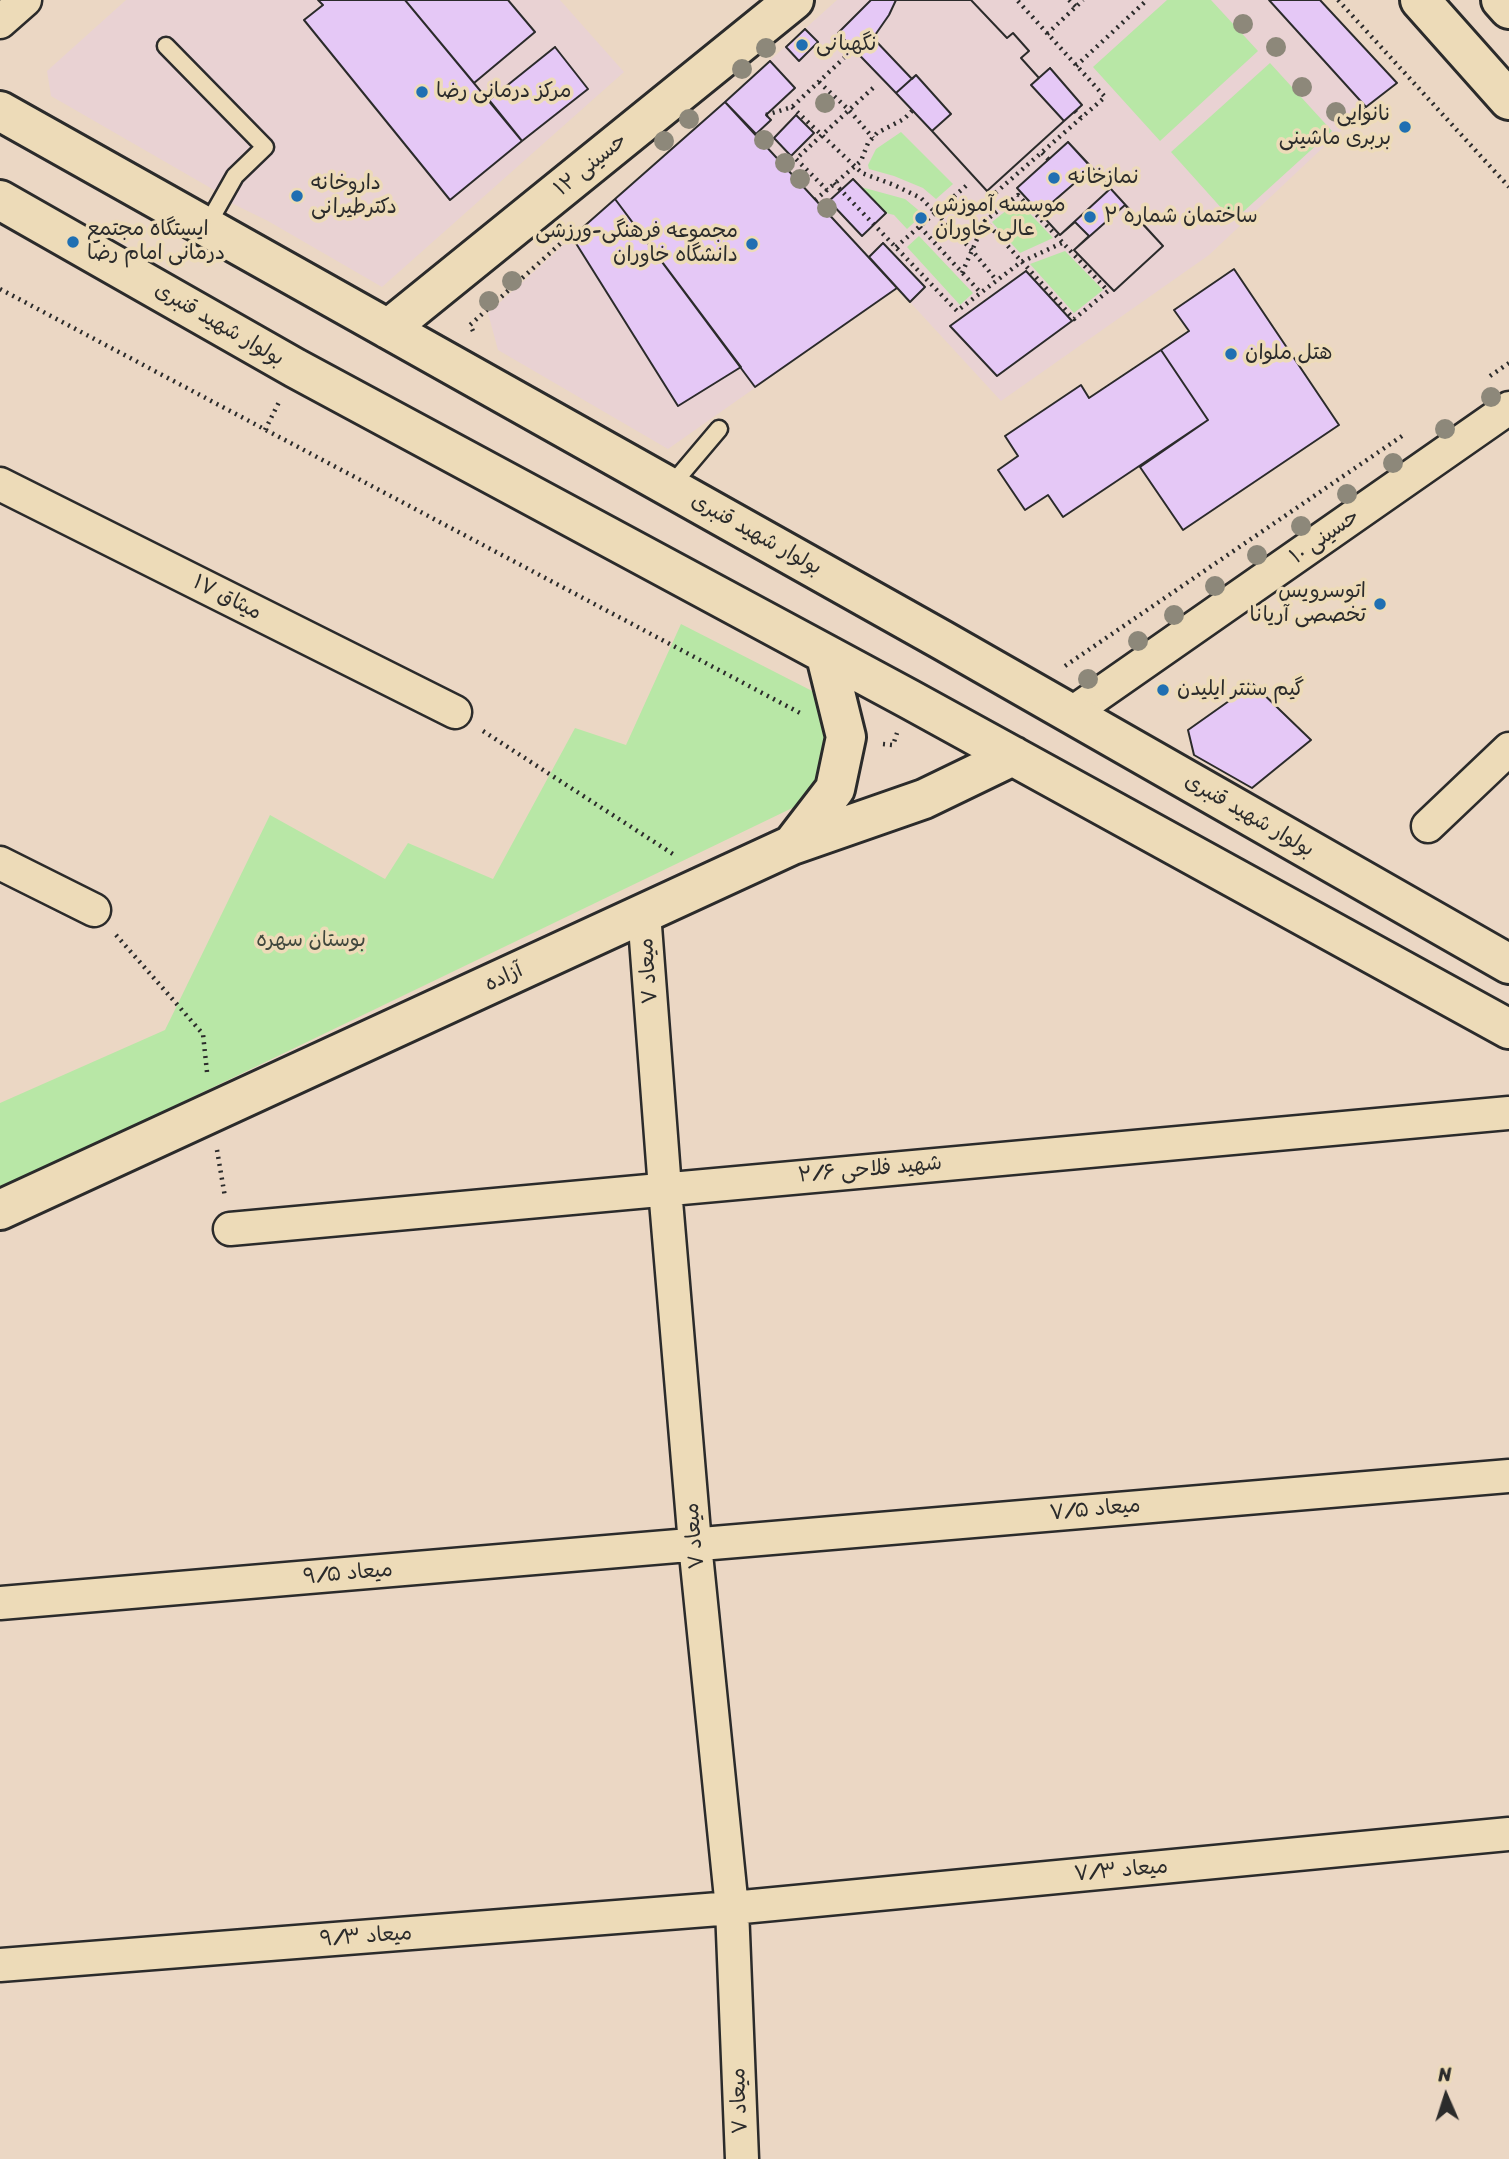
<!DOCTYPE html>
<html>
<head>
<meta charset="utf-8">
<style>
  body { margin:0 }
  #map { position:relative; width:1509px; height:2159px; overflow:hidden; background:#ebd7c4; font-family:Sriracha,sans-serif }
  canvas { display:block }
  .north { position:absolute; left:1411px; top:2061px; width:70px; height:70px; -webkit-text-stroke:5px #eddbb8; paint-order:stroke; rotate:357deg; font-size:19px; font-weight:700; line-height:28px; text-align:center; color:#2b2b2b }
  .north::after { content:''; display:block; margin:auto; width:24px; height:32px; background:#2b2b2b; clip-path:polygon(50% 0,100% 100%,50% 72%,0 100%) }
</style>
</head>
<body>
<div id="map">
<canvas width="1509" height="2159"></canvas>
<div class="north">N</div>
</div>
<script>
const context = document.querySelector('canvas').getContext('2d');
context.lineJoin = 'round';
function paint(path, color) { context.fillStyle = color; context.fill(path, 'evenodd'); }
const poly = rows => new Path2D(rows.map(r => 'M' + r).join(''));
function strokePath(path, color, width, dash) { context.strokeStyle = color; context.lineWidth = width; context.lineCap = dash ? 'butt' : 'round'; context.setLineDash(dash || []); context.stroke(path); }
function drawText(font, color, halo, rows, align = 'center') {
  context.font = font + ' Sriracha,"Playpen Sans Arabic",sans-serif'; context.lineWidth = 7; context.setLineDash([]); context.textBaseline = 'middle'; context.strokeStyle = halo; context.fillStyle = color; for (const [text, x, y, turn = 0] of rows) {
    context.save(); context.translate(x, y); context.rotate((+turn || 0) * Math.PI / 180); context.textAlign = isNaN(turn) ? turn : align; if (halo) context.strokeText(text, 0, 0); context.fillText(text, 0, 0); context.restore();
  }
}
const built = poly([
  [126,0,560,0,624,72,382,287,268,221,223,199,221,194,51,96,47,71],
  [837,0,1321,0,1397,83,1366,107,1209,255,1001,401,897,288,668,449,498,350,488,313]
]);
const green = poly([
  [1167,0,1211,0,1258,51,1160,141,1093,67],
  [1270,63,1332,131,1233,221,1171,152],
  [901,132,953,184,936,199,923,188,894,176,869,169,868,165,876,149],
  [861,187,905,199,923,214,907,229,894,215,886,213],
  [1018,201,1053,238,1020,253,992,222],
  [919,236,973,293,960,305,907,247],
  [1065,251,1103,290,1074,313,1030,264],
  [681,624,820,695,835,757,813,798,0,1190,0,1103,165,1030,270,815,385,879,408,843,493,879,575,728,626,745]
]);
const building = poly([
  [318,0,405,0,522,141,450,200,304,20,323,5,318,0],
  [405,0,508,0,535,32,474,83,405,0],
  [871,0,971,0,1007,38,1013,33,1029,51,1021,58,1039,78,1031,85,1064,121,987,191,932,131,951,114,916,75,896,93,838,33,871,0],
  [896,0,971,0,1007,38,1013,33,1029,51,1021,58,1039,78,1031,85,1064,121,987,191,932,131,951,114,916,75,912,79,873,38,889,15,896,0],
  [1269,0,1320,0,1397,83,1366,107,1269,0],
  [805,29,818,42,799,61,786,47,805,29],
  [555,47,588,89,522,141,489,100,555,47],
  [770,61,795,88,766,115,771,120,756,134,725,102,770,61],
  [1050,68,1082,105,1064,121,1031,85,1050,68],
  [916,75,951,114,932,131,896,93,916,75],
  [725,102,897,288,755,387,615,199,725,102],
  [796,115,814,133,791,156,774,138,796,115],
  [1068,142,1163,246,1114,291,1074,250,1089,236,1075,222,1060,235,1017,188,1068,142],
  [1068,142,1092,168,1040,213,1017,188,1068,142],
  [1068,142,1111,188,1060,235,1017,188,1068,142],
  [853,179,886,213,862,236,829,201,853,179],
  [615,199,741,367,678,406,572,237,615,199],
  [1125,205,1163,246,1114,291,1074,250,1125,205],
  [883,243,925,287,910,302,869,257,883,243],
  [1234,269,1339,425,1183,530,1140,467,1208,420,1161,350,1189,331,1174,310,1234,269],
  [1026,271,1072,321,997,376,950,326,1026,271],
  [1161,350,1208,420,1063,517,1048,495,1025,510,998,470,1018,456,1005,436,1081,385,1089,398,1161,350],
  [1253,684,1311,740,1252,788,1194,755,1188,730,1253,684]
]);
const path = poly([
  [1069,0,1076,7],
  [1338,0,1509,187],
  [1047,34,1083,0],
  [1076,66,1147,0],
  [819,82,849,110,873,138],
  [873,88,796,159,827,190,861,161,868,143,877,133,904,119,912,111],
  [792,107,862,173,894,185,921,198,971,249,997,281],
  [1075,111,1081,118],
  [766,115,792,107,844,58],
  [1353,119,1366,107],
  [1042,153,1049,160],
  [834,183,957,311,1021,262,1062,243],
  [815,200,827,190],
  [985,202,1105,97,1017,0],
  [920,227,981,293],
  [896,247,967,185],
  [962,273,985,221,1018,195,1108,291,1074,319,985,221],
  [0,289,800,713],
  [473,331,470,325,570,235],
  [1490,376,1509,363],
  [265,430,279,402],
  [1065,666,1402,436],
  [483,731,676,856],
  [883,744,893,745,897,733],
  [116,935,203,1034,207,1072],
  [217,1150,225,1197]
]);
const lane = poly([
  [166,46,265,147,235,176,209,222,212,228],
  [668,486,680,475,719,429]
]);
const street = poly([
  [0,22,25,0],
  [0,484,455,712],
  [1072,713,1509,408],
  [1428,826,1509,749],
  [0,863,94,910],
  [644,913,665,1189,695,1544,732,1908,742,2159],
  [230,1229,1509,1113],
  [0,1603,1509,1476],
  [0,1965,732,1908,1509,1834]
]);
const secondary = poly([
  [1420,0,1509,100],
  [1501,0,1509,9],
  [0,111,942,640,1509,964],
  [0,200,295,368,909,699,1509,1029],
  [388,329,794,0],
  [792,845,835,789,846,737,826,656],
  [0,1210,792,845,924,799,1013,756]
]);
const trees = [
  [1243,24],
  [1276,47],
  [766,48],
  [742,69],
  [1302,87],
  [825,103],
  [1336,112],
  [689,119],
  [764,140],
  [664,141],
  [785,163],
  [800,179],
  [827,208],
  [512,281],
  [489,301],
  [1491,397],
  [1445,429],
  [1393,463],
  [1347,494],
  [1301,526],
  [1257,555],
  [1215,586],
  [1174,615],
  [1138,641],
  [1088,679]
];
const markers = [
  [802,45,7,"#1f6fb2"],
  [422,92,7,"#1f6fb2"],
  [1405,127,7,"#1f6fb2"],
  [1054,178,7,"#1f6fb2"],
  [297,196,7,"#1f6fb2"],
  [1090,217,7,"#1f6fb2"],
  [921,218,7,"#1f6fb2"],
  [73,242,7,"#1f6fb2"],
  [752,244,7,"#1f6fb2"],
  [1231,354,7,"#1f6fb2"],
  [1380,604,7,"#1f6fb2"],
  [1163,690,7,"#1f6fb2"]
];
const poiNames = [
  ["نگهبانی",816,45],
  ["مرکز درمانی رضا",436,92],
  ["نانوایی",1391,115,"right"],
  ["بربری ماشینی",1391,139,"right"],
  ["نمازخانه",1068,178],
  ["داروخانه",311,184],
  ["دکترطیرانی",311,208],
  ["موسسه آموزش",935,206],
  ["عالی خاوران",935,230],
  ["ساختمان شماره ۲",1104,217],
  ["ایستگاه مجتمع",87,230],
  ["درمانی امام رضا",87,254],
  ["مجموعه فرهنگی-ورزشی",738,232,"right"],
  ["دانشگاه خاوران",738,256,"right"],
  ["هتل ملوان",1245,354],
  ["اتوسرویس",1366,592,"right"],
  ["تخصصی آریانا",1366,616,"right"],
  ["گیم سنتر ایلیدن",1177,690]
];
const streetNames = [
  ["حسینی ۱۲",591,165,-39],
  ["بولوار شهید قنبری",219,325,30],
  ["بولوار شهید قنبری",756,535,29],
  ["حسینی ۱۰",1325,537,-35],
  ["میثاق ۱۷",227,598,27],
  ["بولوار شهید قنبری",1249,816,30],
  ["میعاد ۷",649,971,-94],
  ["آزاده",504,978,-25],
  ["شهید فلاحی ۲/۶",870,1170,-5],
  ["میعاد ۷/۵",1095,1510,-5],
  ["میعاد ۷",695,1536,-95],
  ["میعاد ۹/۵",348,1574,-5],
  ["میعاد ۷/۳",1121,1871,-5],
  ["میعاد ۹/۳",366,1937,-4],
  ["میعاد ۷",740,2101,-92]
];
const parkNames = [
  ["بوستان سهره",311,941]
];
paint(built, '#e9d2d3');
paint(green, '#b8e7a6');
paint(building, '#e5c8f6');
strokePath(building, '#2b2b2b', 2);
strokePath(lane, '#2b2b2b', 21);
strokePath(street, '#2b2b2b', 37);
strokePath(secondary, '#2b2b2b', 44);
strokePath(path, '#2b2b2b', 4.5, [2, 5]);
strokePath(lane, '#eddbb8', 16);
strokePath(street, '#eddbb8', 32);
strokePath(secondary, '#eddbb8', 38);
context.fillStyle = '#8d887a';
for (const [x, y] of trees) { context.beginPath(); context.arc(x, y, 10, 0, 2 * Math.PI); context.fill(); }
for (const [x, y, r, color] of markers) { const dot = new Path2D(); dot.arc(x, y, r, 0, 2 * Math.PI); context.fillStyle = color; context.fill(dot); strokePath(dot, '#eddbb8', 2.5); }
drawText('21px', '#2b2b2b', '#eddbb8', poiNames, 'left');
drawText('21px', '#2b2b2b', '#eddbb8', streetNames);
drawText('21px', '#40473d', '#eddbb8', parkNames);
</script>
</body>
</html>
